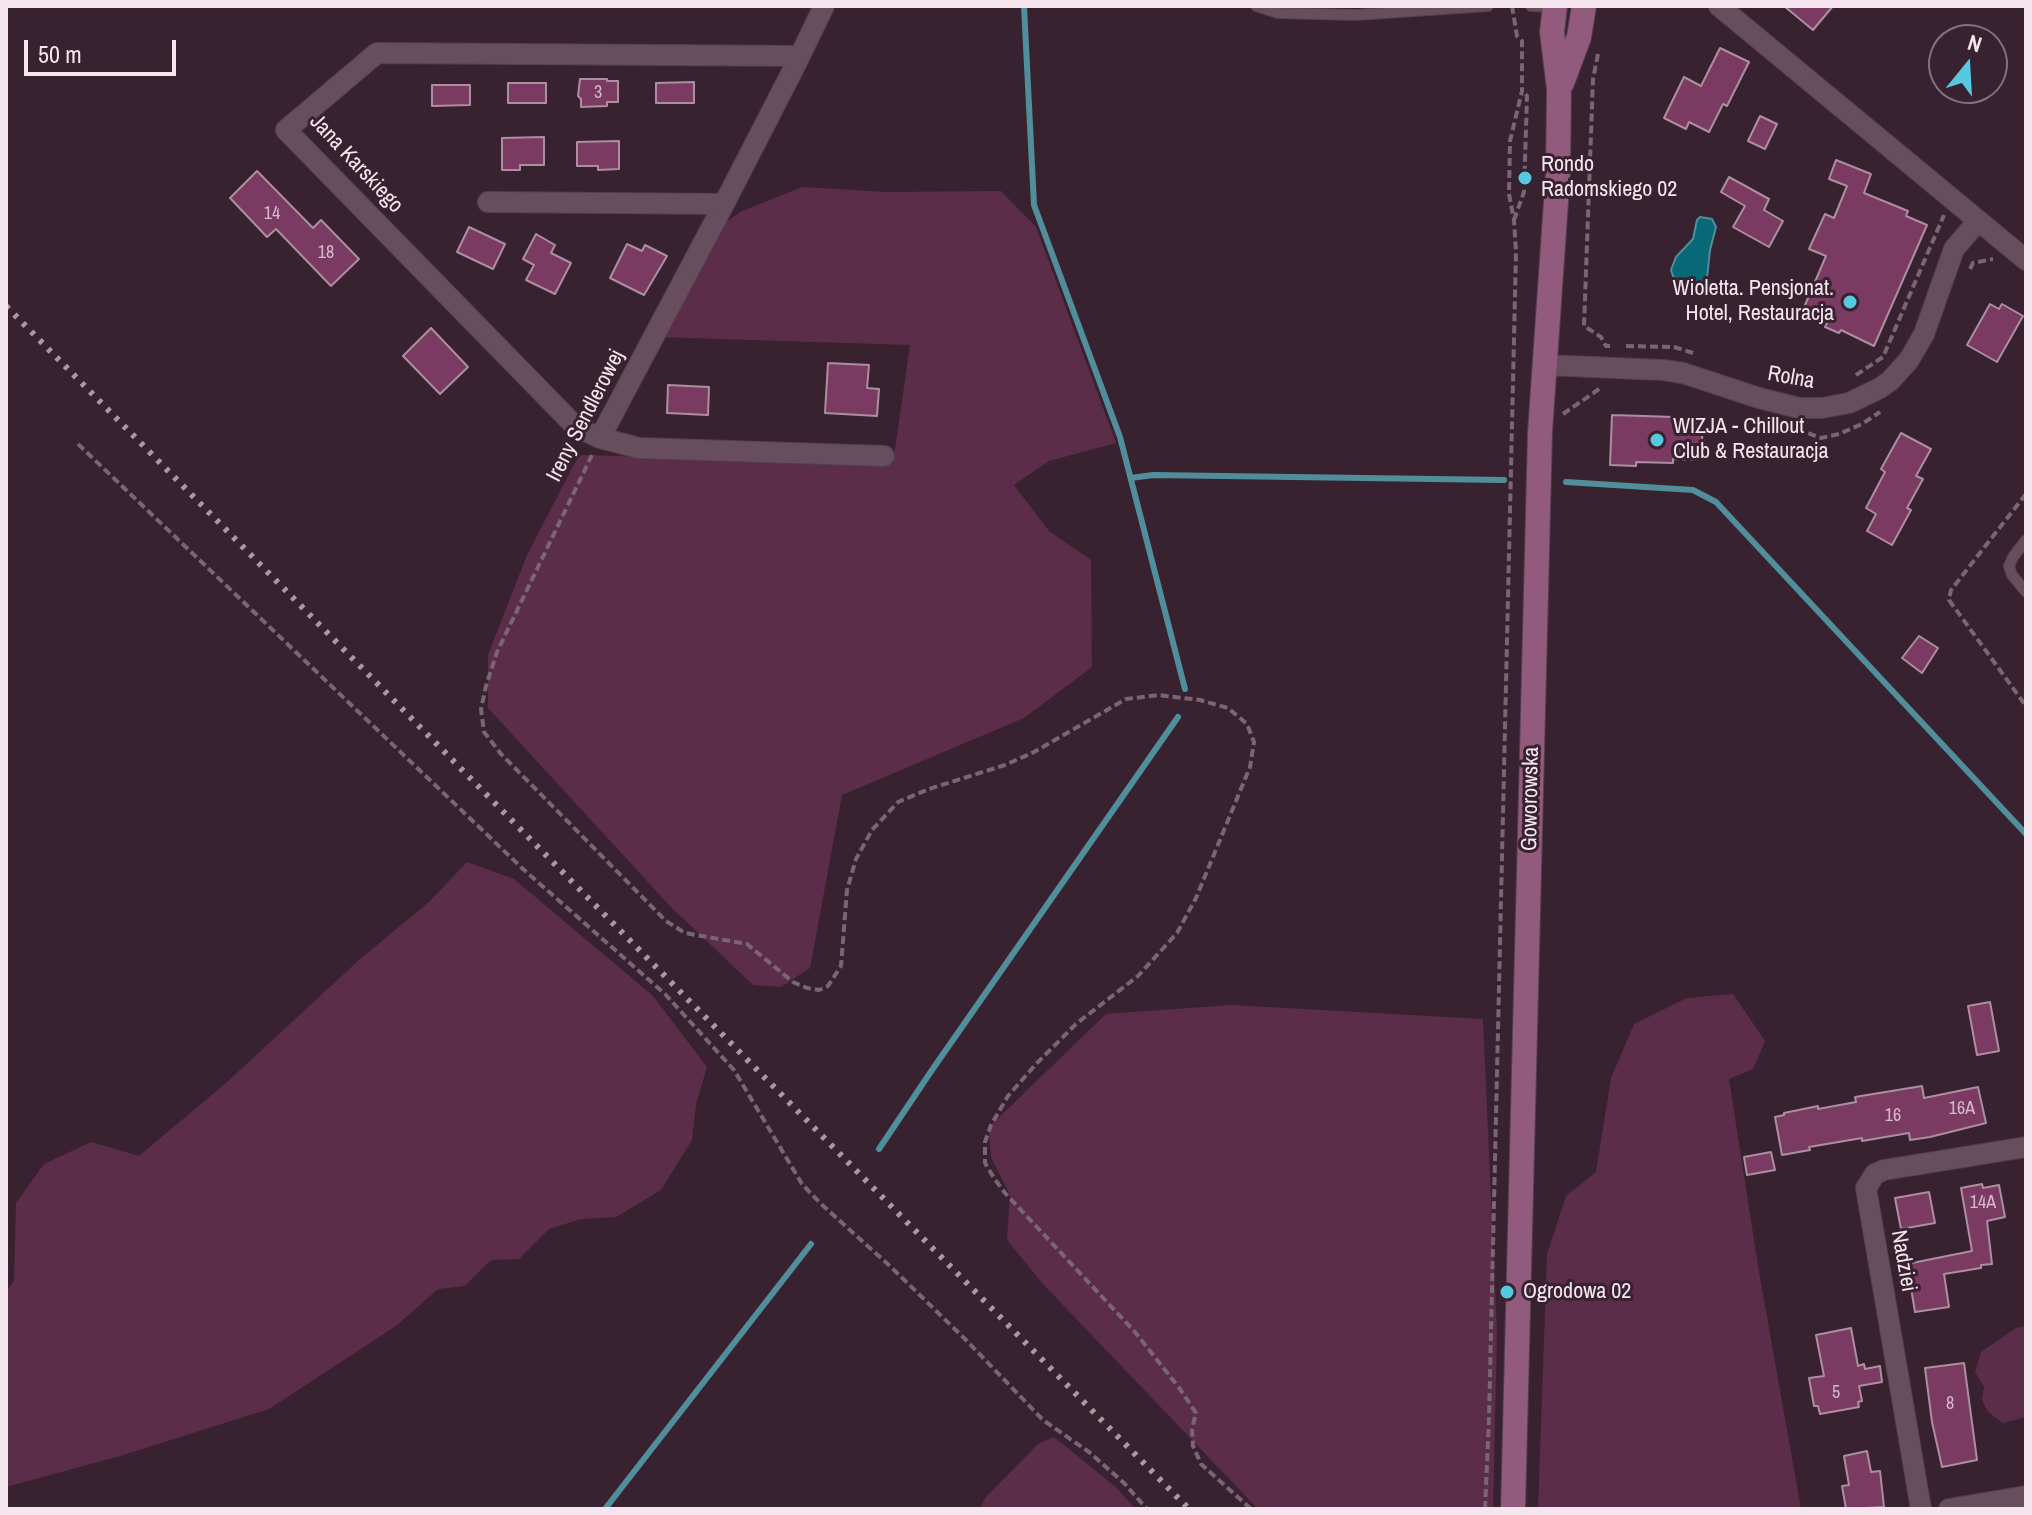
<!DOCTYPE html>
<html>
<head>
<meta charset="utf-8">
<style>
  body { margin:0 }
  #map { position:relative; width:2032px; height:1515px; overflow:hidden; background:#392230; font-family:"Archivo Narrow",sans-serif }
  canvas { display:block }
  .frame { position:absolute; inset:0; border:8px solid #f5e5ee; pointer-events:none }
  .north { position:absolute; left:1928px; top:24px; width:80px; height:80px; box-sizing:border-box; background:#392230; border:2px solid #84707c; border-radius:50%; rotate:18deg; font-size:22px; font-weight:700; line-height:32px; text-align:center; color:#f5e5ee }
  .north::after { content:''; display:block; margin:auto; width:28px; height:36px; background:#56c9e1; clip-path:polygon(50% 0,100% 100%,50% 72%,0 100%) }
  .scale { position:absolute; left:24px; top:40px; width:152px; height:36px; box-sizing:border-box; border:4px solid #f5e5ee; border-top:0; padding-left:10px; font-size:24px; line-height:28px; white-space:nowrap; color:#f5e5ee; -webkit-text-stroke:6px #392230; paint-order:stroke }
</style>
</head>
<body>
<div id="map">
<canvas width="2032" height="1515"></canvas>
<div class="frame"></div>
<div class="north">N</div>
<div class="scale">50 m</div>
</div>
<script>
const context = document.querySelector('canvas').getContext('2d');
context.lineJoin = 'round';
function paint(path, color) { context.fillStyle = color; context.fill(path, 'evenodd'); }
const poly = rows => new Path2D(rows.map(r => 'M' + r).join(''));
function strokePath(path, color, width, dash) { context.strokeStyle = color; context.lineWidth = width; context.lineCap = dash ? 'butt' : 'round'; context.setLineDash(dash || []); context.stroke(path); }
function drawText(font, color, halo, rows, align = 'center') {
  context.font = font + ' "Archivo Narrow",sans-serif'; context.lineWidth = 6; context.setLineDash([]); context.textBaseline = 'middle'; context.strokeStyle = halo; context.fillStyle = color; for (const [text, x, y, turn = 0] of rows) {
    context.save(); context.translate(x, y); context.rotate((+turn || 0) * Math.PI / 180); context.textAlign = isNaN(turn) ? turn : align; if (halo) context.strokeText(text, 0, 0); context.fillText(text, 0, 0); context.restore();
  }
}
const green = poly([
  [802,187,885,192,1001,191,1036,227,1116,443,1049,461,1014,485,1049,531,1091,560,1092,667,1024,718,842,795,810,968,781,987,753,985,671,907,488,708,488,655,527,555,579,455,893,463,910,345,658,337,696,245,740,212],
  [467,862,514,879,653,996,707,1067,696,1104,692,1140,661,1190,616,1217,581,1219,549,1229,519,1259,491,1260,465,1286,438,1289,396,1326,269,1409,120,1456,6,1487,6,1291,14,1281,16,1203,44,1164,91,1142,139,1156,225,1084,359,960,429,902],
  [1733,994,1765,1041,1753,1069,1729,1079,1758,1266,1801,1509,1538,1509,1547,1254,1566,1196,1596,1172,1611,1078,1634,1024,1687,998],
  [1232,1005,1483,1019,1497,1333,1493,1509,1258,1509,1043,1284,1007,1240,1010,1195,991,1157,989,1127,1106,1014],
  [2026,1326,2026,1417,2003,1423,1988,1412,1982,1400,1984,1387,1975,1372,1981,1352,2016,1328],
  [1054,1437,1117,1488,1135,1509,979,1509,986,1497,1038,1444]
]);
const water = poly([
  [1700,217,1712,219,1716,227,1710,250,1707,278,1700,286,1693,287,1679,282,1673,276,1671,270,1676,257,1693,239,1697,220,1700,217]
]);
const stream = poly([
  [1024,6,1034,205,1120,437,1185,689],
  [1131,478,1153,475,1504,480],
  [1566,482,1693,490,1716,502,2026,834],
  [879,1149,932,1070,1178,717],
  [605,1509,811,1244]
]);
const building = poly([
  [1784,6,1833,6,1813,30,1784,6],
  [1720,48,1749,62,1727,106,1723,104,1709,132,1689,122,1686,129,1664,118,1684,77,1701,86,1720,48],
  [580,79,607,79,607,81,618,81,618,102,607,102,607,106,581,107,581,99,578,96,580,79],
  [694,82,694,103,656,103,656,83,694,82],
  [508,83,546,83,546,103,508,103,508,83],
  [432,85,470,85,470,105,432,106,432,85],
  [1760,116,1777,124,1765,149,1748,141,1760,116],
  [544,137,544,165,520,165,520,170,502,170,502,138,544,137],
  [619,141,619,169,598,170,598,166,577,166,577,142,619,141],
  [1836,160,1871,174,1864,193,1908,211,1906,216,1927,225,1874,346,1841,330,1839,333,1825,327,1827,323,1802,312,1826,256,1809,249,1825,214,1834,218,1847,186,1829,179,1836,160],
  [257,171,313,228,321,220,359,259,331,286,276,229,267,237,230,198,257,171],
  [1729,177,1769,199,1764,210,1783,221,1769,247,1733,227,1745,206,1721,192,1729,177],
  [469,227,505,244,493,269,457,252,469,227],
  [536,234,555,245,551,253,571,263,555,294,526,280,534,265,523,259,536,234],
  [627,244,642,251,645,245,667,256,644,295,610,278,627,244],
  [1990,304,1999,309,2002,304,2023,316,1997,362,1967,345,1990,304],
  [431,328,468,367,440,394,403,356,431,328],
  [828,363,869,365,867,388,879,389,877,416,825,413,828,363],
  [668,385,709,387,708,415,667,413,668,385],
  [1612,415,1675,417,1674,421,1703,422,1701,460,1673,459,1673,463,1636,462,1636,466,1610,465,1612,415],
  [1901,433,1931,449,1916,476,1923,479,1907,508,1911,510,1892,545,1867,531,1876,514,1866,508,1885,472,1881,469,1901,433],
  [1919,636,1938,648,1922,673,1902,658,1919,636],
  [1990,1002,1999,1051,1977,1055,1968,1006,1990,1002],
  [1922,1086,1924,1098,1978,1087,1986,1123,1930,1137,1910,1140,1909,1133,1862,1141,1862,1138,1809,1147,1810,1150,1782,1155,1775,1117,1784,1115,1784,1113,1818,1106,1818,1109,1856,1102,1855,1097,1922,1086],
  [1771,1152,1775,1170,1747,1175,1744,1157,1771,1152],
  [1982,1184,1983,1188,1999,1185,2005,1217,1987,1221,1992,1264,1981,1265,1981,1268,1944,1274,1949,1307,1915,1312,1907,1264,1972,1251,1961,1188,1982,1184],
  [1929,1192,1935,1223,1901,1229,1895,1198,1929,1192],
  [1851,1328,1858,1366,1864,1364,1865,1369,1880,1366,1882,1382,1859,1386,1862,1401,1858,1402,1859,1407,1820,1414,1818,1406,1814,1406,1809,1378,1824,1376,1816,1335,1851,1328],
  [1964,1363,1977,1460,1942,1467,1932,1422,1925,1368,1964,1363],
  [1867,1451,1871,1472,1880,1471,1884,1507,1846,1509,1842,1486,1849,1485,1844,1456,1867,1451]
]);
const path = poly([
  [1598,54,1593,79,1584,326,1601,337,1606,346,1610,346],
  [1514,220,1524,192,1527,96,1522,91],
  [1970,269,1973,263,1993,259],
  [1626,346,1674,347,1693,353],
  [1856,375,1883,357,1944,215],
  [1563,414,1602,387],
  [1797,429,1821,438,1839,434,1862,424,1880,412],
  [78,444,523,869,665,994,734,1070,802,1184,820,1203,891,1267,965,1339,1043,1420,1089,1452,1124,1483,1147,1509],
  [592,455,497,652,486,686,481,709,484,732,501,754,666,921,685,933,747,944,793,982,807,988,819,990,828,986,841,966,847,890,856,859,872,830,898,802,929,789,1005,765,1034,752,1126,699,1158,695,1200,700,1228,708,1247,724,1254,742,1250,767,1196,898,1177,933,1138,976,1076,1024,1037,1063,1008,1096,991,1125,985,1142,985,1163,994,1178,1005,1193,1135,1332,1180,1389,1196,1413,1192,1429,1193,1446,1201,1464,1251,1509],
  [2026,494,1951,590,1949,600,2026,706],
  [1485,1509,1489,1419,1516,252,1514,220,1509,194,1510,141,1522,91,1522,41,1517,36,1512,6]
]);
const lane = poly([
  [1256,6,1278,13,1356,15,1488,6],
  [1531,6,1553,7],
  [2026,540,2013,557,2009,566,2012,575,2026,592]
]);
const street = poly([
  [1719,6,2026,260],
  [800,56,377,53,286,130,576,427,600,438,639,448,884,456],
  [488,202,724,204],
  [1544,365,1663,370,1683,373,1759,398,1799,408,1822,408,1849,403,1880,388,1890,381,1909,360,1924,334,1954,249,1978,221],
  [600,438,724,204,796,64,824,6],
  [1921,1509,1866,1188,1875,1174,1884,1170,2026,1147],
  [1949,1509,2026,1496]
]);
const secondary = poly([
  [1562,83,1579,37,1584,6],
  [1513,1509,1540,432,1558,173,1559,89,1552,32,1555,6]
]);
const rail = poly([
  [6,306,1189,1509]
]);
const markers = [
  [1525,178,8,"#56c9e1"],
  [1850,302,8,"#56c9e1"],
  [1657,440,8,"#56c9e1"],
  [1507,1292,8,"#56c9e1"]
];
const numberNames = [
  ["3",598,93],
  ["14",272,214],
  ["18",326,253],
  ["16A",1962,1109],
  ["16",1893,1116],
  ["14A",1983,1203],
  ["5",1836,1393],
  ["8",1950,1404]
];
const streetNames = [
  ["Jana Karskiego",356,164,47],
  ["Rolna",1791,378,10],
  ["Ireny Sendlerowej",586,416,-63],
  ["Goworowska",1531,799,-89],
  ["Nadziei",1903,1261,80]
];
const poiNames = [
  ["Rondo",1541,165],
  ["Radomskiego 02",1541,190],
  ["Wioletta. Pensjonat.",1834,289,"right"],
  ["Hotel, Restauracja",1834,314,"right"],
  ["WIZJA - Chillout",1673,427],
  ["Club & Restauracja",1673,452],
  ["Ogrodowa 02",1523,1292]
];
paint(green, '#5b2d49');
paint(water, '#096878');
strokePath(water, '#508e9b', 2);
strokePath(stream, '#508e9b', 6);
paint(building, '#7a3a62');
strokePath(building, '#ac8f9f', 2);
strokePath(lane, '#533f4b', 12);
strokePath(street, '#533f4b', 22);
strokePath(secondary, '#533f4b', 26);
strokePath(path, '#7a6672', 4, [8, 4]);
strokePath(lane, '#684e5d', 10);
strokePath(street, '#684e5d', 20);
strokePath(secondary, '#925a7c', 24);
strokePath(rail, '#ab98a3', 6, [4, 8]);
for (const [x, y, r, color] of markers) { const dot = new Path2D(); dot.arc(x, y, r, 0, 2 * Math.PI); context.fillStyle = color; context.fill(dot); strokePath(dot, '#392230', 3); }
drawText('18px', '#d6bacb', null, numberNames);
drawText('22px', '#f5e5ee', '#392230', streetNames);
drawText('22px', '#f5e5ee', '#392230', poiNames, 'left');
</script>
</body>
</html>
